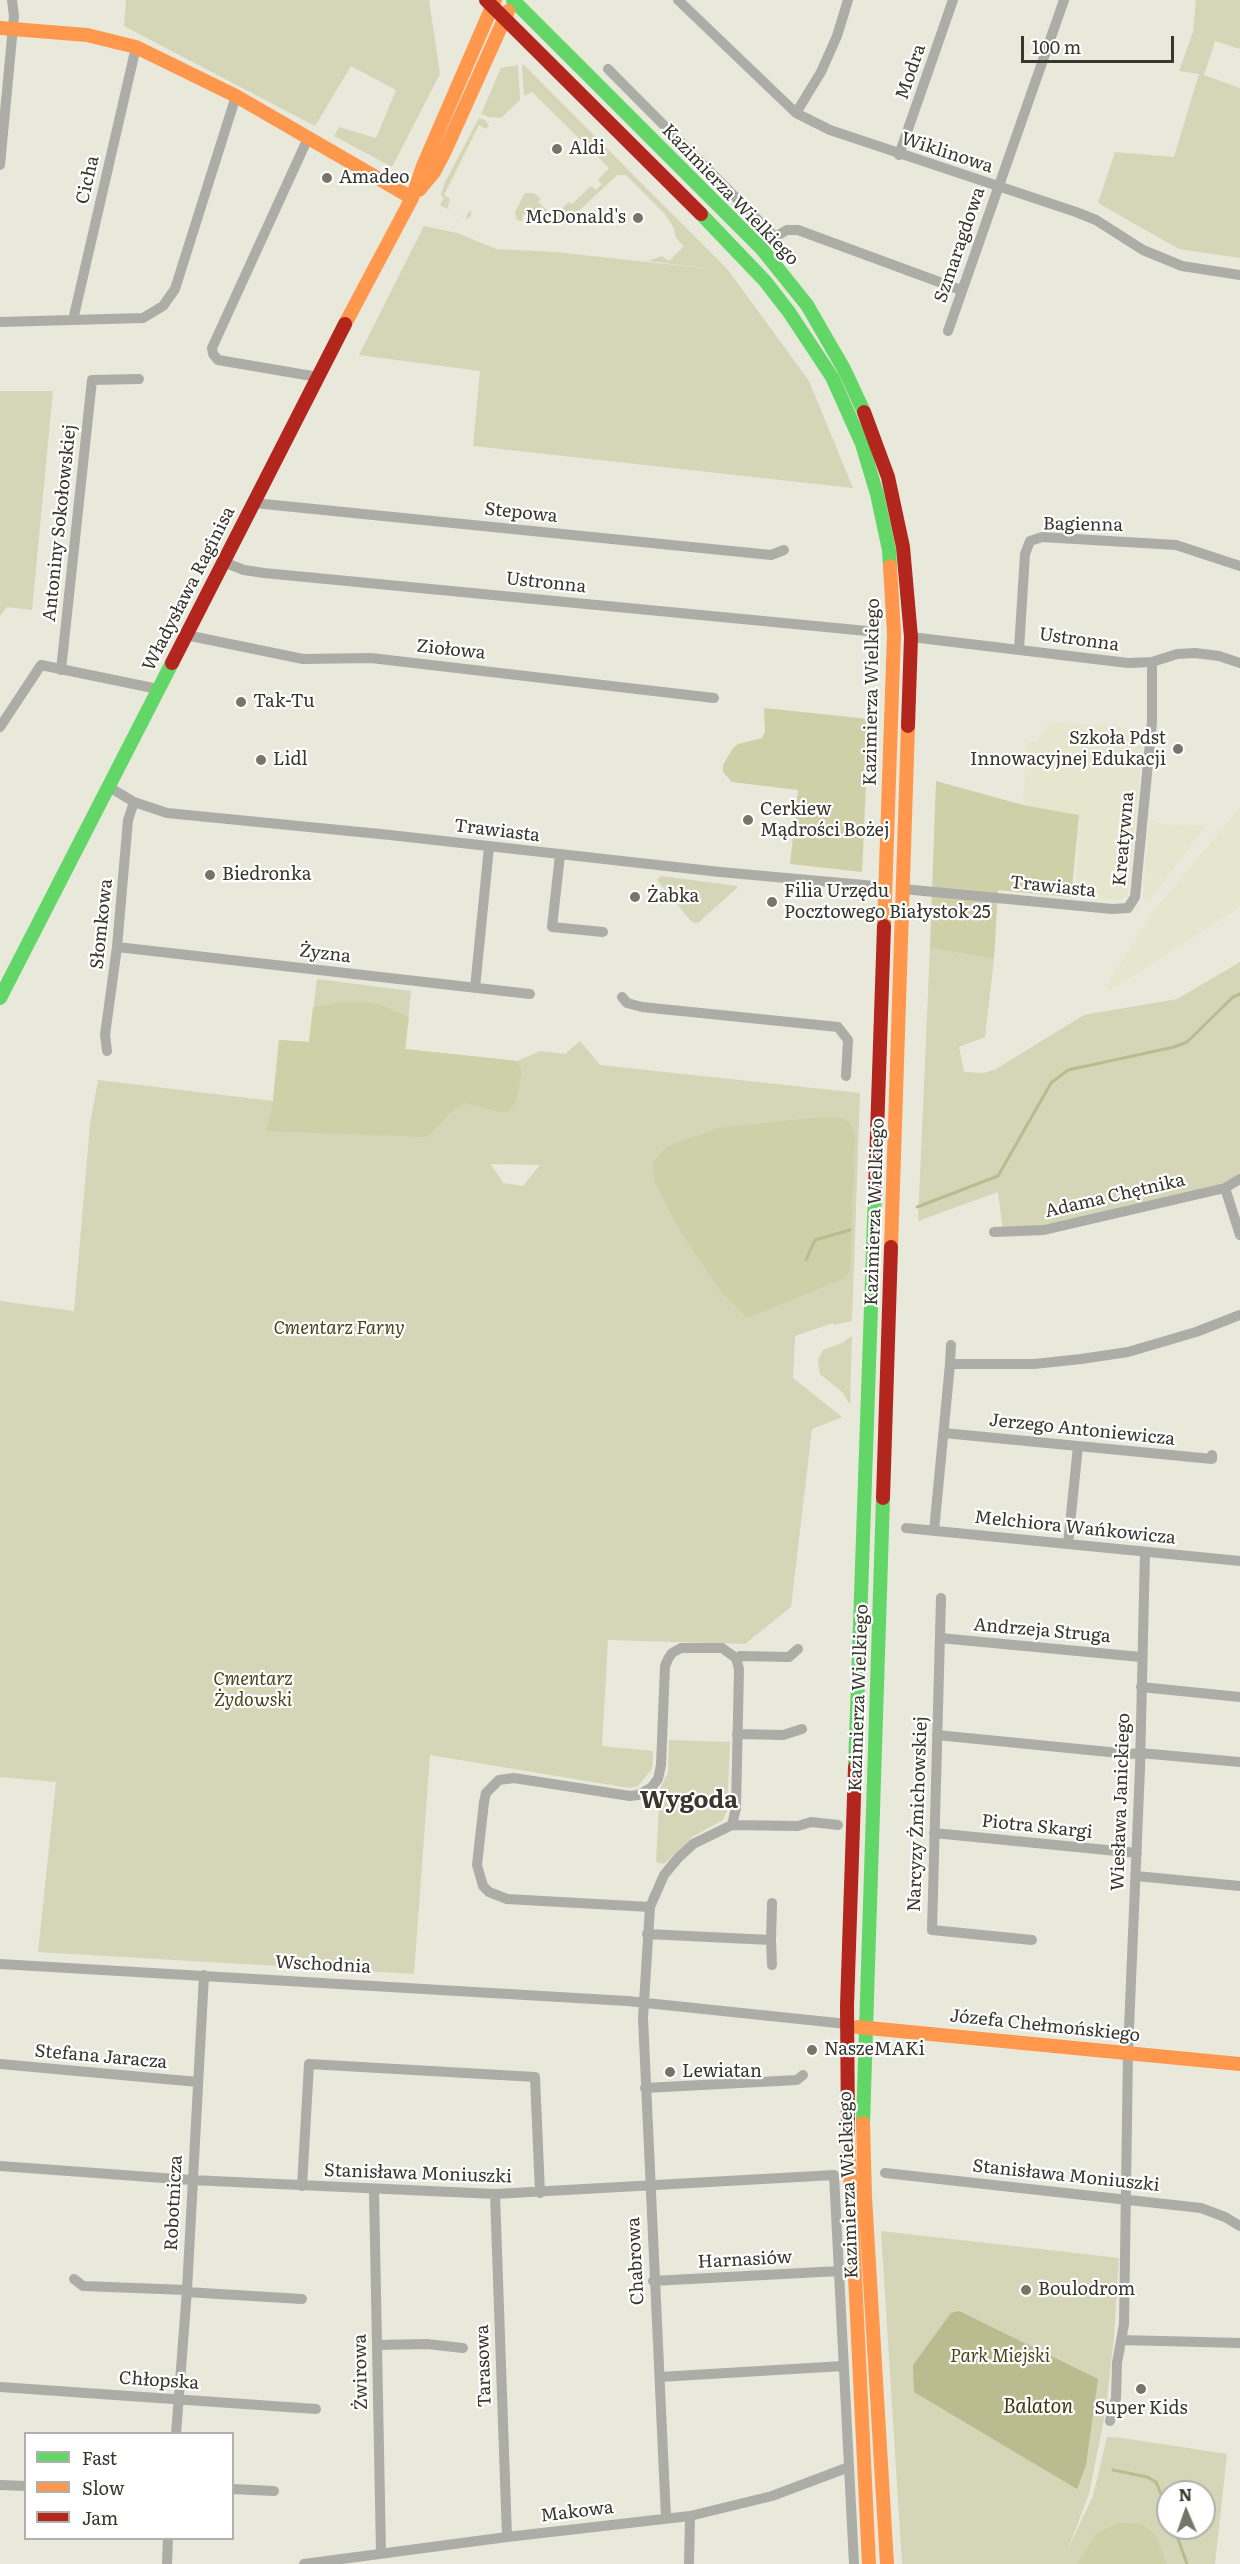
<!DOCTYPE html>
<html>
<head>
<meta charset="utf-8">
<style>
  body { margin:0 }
  #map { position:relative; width:1240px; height:2564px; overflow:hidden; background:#e8e9db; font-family:Literata,serif }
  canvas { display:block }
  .legend { position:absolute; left:24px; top:2432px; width:210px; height:108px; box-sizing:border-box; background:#fff; border:2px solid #afafab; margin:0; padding:8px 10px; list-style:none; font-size:18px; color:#37372d }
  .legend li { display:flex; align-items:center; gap:12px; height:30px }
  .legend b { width:30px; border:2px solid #afafab }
  .north { position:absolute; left:1156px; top:2480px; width:60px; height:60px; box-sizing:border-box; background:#fff; border:2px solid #afafab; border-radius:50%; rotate:358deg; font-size:16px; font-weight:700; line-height:24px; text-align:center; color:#37372d }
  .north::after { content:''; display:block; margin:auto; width:21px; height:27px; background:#75756a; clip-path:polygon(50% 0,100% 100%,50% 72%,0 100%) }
  .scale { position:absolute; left:1021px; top:36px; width:153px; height:27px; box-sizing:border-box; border:3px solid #37372d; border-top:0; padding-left:8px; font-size:18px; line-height:21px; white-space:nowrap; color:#37372d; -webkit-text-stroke:4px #fff; paint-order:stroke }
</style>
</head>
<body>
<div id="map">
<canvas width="1240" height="2564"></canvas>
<ul class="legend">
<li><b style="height:8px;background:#63d668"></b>Fast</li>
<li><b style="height:8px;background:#ff974d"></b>Slow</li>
<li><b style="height:8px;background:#b3261e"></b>Jam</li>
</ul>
<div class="north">N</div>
<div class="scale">100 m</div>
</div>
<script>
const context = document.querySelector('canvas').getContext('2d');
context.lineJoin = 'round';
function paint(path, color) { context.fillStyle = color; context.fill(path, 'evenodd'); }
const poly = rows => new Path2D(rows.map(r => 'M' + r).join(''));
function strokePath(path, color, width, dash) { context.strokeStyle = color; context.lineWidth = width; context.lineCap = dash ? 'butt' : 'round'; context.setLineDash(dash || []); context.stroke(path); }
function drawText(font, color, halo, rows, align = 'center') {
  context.font = font + ' Literata,serif'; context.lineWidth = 4.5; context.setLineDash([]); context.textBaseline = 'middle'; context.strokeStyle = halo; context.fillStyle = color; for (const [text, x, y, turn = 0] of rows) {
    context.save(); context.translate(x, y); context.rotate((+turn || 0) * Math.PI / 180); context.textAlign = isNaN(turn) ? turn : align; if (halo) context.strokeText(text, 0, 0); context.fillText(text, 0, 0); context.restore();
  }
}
const built = poly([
  [1050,722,1144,730,1128,894,1119,900,1077,897,1079,815,1023,805,1027,742,1037,742],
  [1240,808,1240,907,1109,991,1107,984,1156,908],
  [1149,819,1162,824,1206,826,1149,901,1143,901]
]);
const green = poly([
  [126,0,429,0,440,74,392,167,334,136,339,127,376,138,396,90,351,66,315,126,124,26],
  [1196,0,1240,0,1240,49,1215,41,1204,75,1240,88,1240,258,1179,249,1098,203,1115,152,1174,157,1199,74,1179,71,1193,32],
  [518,65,520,100,501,118,489,117,481,114,501,68],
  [522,65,524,65,728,270,809,381,853,488,473,446,480,371,359,355,424,226,457,233,496,249,555,252,712,269,648,261,662,256,669,261,684,246,676,238,674,228,664,213,626,175,617,175,566,223,538,221,538,216,523,214,522,221,517,220,515,212,525,193,534,193,541,199,538,202,549,212,552,210,556,214,569,202,572,204,591,186,596,190,602,184,598,180,609,168,532,92,524,96],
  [479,118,485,120,489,126,486,129,479,125,444,195,450,199,447,209,466,218,469,211,471,212,471,216,467,219,440,205,444,198,441,195,445,182],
  [0,391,53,391,32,610,7,607,0,616],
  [661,876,737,886,737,888,699,922,695,923,691,921,657,880],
  [930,948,994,959,985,1037,959,1047,964,1072,984,1073,996,1069,1084,1015,1177,999,1240,962,1240,1179,1044,1230,1003,1231,998,1192,918,1221],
  [317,979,411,991,405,1049,517,1061,540,1051,565,1054,580,1041,600,1065,860,1093,852,1321,833,1325,833,1323,795,1336,793,1378,842,1417,812,1429,791,1607,745,1644,608,1640,602,1746,653,1751,652,1769,638,1786,629,1788,430,1755,414,1974,38,1952,56,1782,0,1777,0,1301,74,1311,90,1124,98,1080,273,1101,279,1040,309,1042],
  [491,1164,540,1165,523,1186,503,1183],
  [852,1336,850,1405,843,1393,820,1374,818,1360,823,1350,842,1343],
  [669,1740,730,1742,727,1811,723,1820,692,1837,664,1864,656,1862,660,1789,668,1772],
  [881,2231,1119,2258,1114,2336,1106,2409,1089,2494,1068,2549,1093,2496,1107,2437,1122,2438,1227,2454,1215,2564,902,2564],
  [1168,2492,1204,2492,1204,2528,1168,2528]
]);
const forest = poly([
  [764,708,869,719,862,872,790,864,798,790,732,782,723,772,723,765,733,748,738,744,762,738,765,732],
  [936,781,1023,805,1079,815,1071,897,998,890,994,959,930,948],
  [343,1002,367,1002,381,1005,409,1017,405,1049,517,1061,522,1072,515,1103,506,1112,500,1112,465,1103,452,1111,428,1136,422,1137,267,1131,273,1101,279,1040,309,1042,313,1007],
  [812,1118,841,1118,849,1122,855,1136,850,1269,845,1278,747,1318,720,1290,680,1231,654,1180,653,1162,666,1147,718,1128],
  [1118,2523,1142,2524,1155,2535,1167,2564,1077,2564,1096,2534]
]);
const water = poly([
  [959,2311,1098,2379,1086,2465,1077,2489,914,2392,913,2365,951,2313]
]);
const stream = poly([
  [917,1207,998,1176,1051,1083,1068,1070,1174,1047,1187,1042,1233,997,1240,994],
  [806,1260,815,1240,850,1230],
  [1113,2470,1147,2477,1156,2482,1168,2511],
  [1174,2528,1187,2564]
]);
const street = poly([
  [678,0,796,113,830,130,1076,212,1096,220,1143,250,1182,266,1240,275],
  [608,69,775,237,787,230,798,230,961,290],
  [796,113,821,72,837,36,848,0],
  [308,138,212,348,213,354,218,360,318,377],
  [899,155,953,0],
  [0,165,14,16,12,0],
  [73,320,136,47],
  [0,322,143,318,163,306,175,289,236,96],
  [948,331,1064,0],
  [254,503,771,555,784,550],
  [223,562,244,570,264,573,867,631],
  [186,635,303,659,371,658,714,698],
  [911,637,1128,663,1152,662,1177,654,1195,653,1219,656,1240,663],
  [1019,649,1025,554,1030,541,1042,537,1176,545,1240,566],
  [61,670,92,380,139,379],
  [0,727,41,665,158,689],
  [109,787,134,802,167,813,390,835,720,872,886,887],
  [560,855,552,927,603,932],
  [903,889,1112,909,1128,908,1135,897,1152,722,1152,662],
  [117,947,530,994],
  [475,988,489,847],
  [622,997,627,1003,642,1007,838,1027,848,1040,846,1076],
  [107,1051,105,1035,117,947,128,820,134,802],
  [1225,1188,1240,1235],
  [994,1232,1044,1230,1225,1188,1240,1179],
  [950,1364,951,1345],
  [944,1433,1212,1459,1212,1455],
  [906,1528,1240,1561],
  [934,1531,950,1364,1034,1364,1081,1359,1128,1352,1196,1332,1240,1315],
  [1068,1544,1078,1446],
  [941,1598,932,1930,1032,1940],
  [940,1638,1141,1657],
  [736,1658,740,1656,789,1657,798,1649],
  [1141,1687,1240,1697],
  [737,1734,783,1735,802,1729],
  [937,1735,1129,1754,1140,1753,1240,1762],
  [732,1825,798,1826,811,1822,838,1825],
  [934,1833,1137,1853],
  [1136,1876,1240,1886],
  [650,1907,664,1875,678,1858,693,1844,732,1825,736,1808,739,1669,736,1658,722,1648,681,1648,672,1653,668,1659,665,1666,661,1765,658,1779,651,1788,638,1795,630,1796,514,1778,499,1780,486,1793,484,1802,477,1865,483,1886,489,1892,507,1899,650,1907,643,2018,666,2518],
  [647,1934,771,1940,772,1903],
  [771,1940,772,1965],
  [0,1964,627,2001,847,2024],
  [0,2064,198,2082],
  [645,2088,797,2080,803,2075],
  [0,2166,191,2180,495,2194,834,2175,854,2564],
  [885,2173,1201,2208,1225,2217,1240,2226],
  [302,2186,309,2064,535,2077,540,2193],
  [374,2190,381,2553],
  [495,2194,507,2537],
  [74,2279,83,2286,187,2290],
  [653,2281,839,2271],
  [186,2292,302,2299],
  [1121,2340,1240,2343],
  [377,2345,427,2344,463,2348],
  [660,2377,843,2366],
  [0,2387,316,2409],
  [1110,2421,1116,2398,1117,2363,1124,2324,1128,2052,1140,1768,1145,1552],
  [176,2434,187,2290,204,1975],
  [0,2485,26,2486],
  [232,2489,274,2491],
  [167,2564,168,2538],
  [304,2564,507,2537,690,2516,772,2496,849,2467],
  [689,2564,690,2516]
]);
const fast = poly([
  [513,0,762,249,807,305,844,369,864,412],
  [701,214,765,281,789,312,832,377,862,444,877,494,889,550,890,566],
  [0,998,172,663],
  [855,1767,875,1192],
  [863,2123,883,1498]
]);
const slow = poly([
  [0,28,87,35,136,47,236,96,412,198],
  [419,190,434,172,444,153,508,11],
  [345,324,412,198,423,166,495,0],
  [884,926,894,634,890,566],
  [891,1247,908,726],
  [858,2027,1240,2064],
  [863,2123,865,2197,887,2564],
  [848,2132,869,2564]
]);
const jam = poly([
  [486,0,701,214],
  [864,412,888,477,903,547,911,637,908,726],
  [172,663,345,324],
  [875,1192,884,926],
  [883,1498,891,1247],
  [848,2132,847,2006,855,1767]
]);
const markers = [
  [557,149,6,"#75756a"],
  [327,178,6,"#75756a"],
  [638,218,6,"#75756a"],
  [241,702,6,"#75756a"],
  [1178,749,6,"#75756a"],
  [261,760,6,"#75756a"],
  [748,820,6,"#75756a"],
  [210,875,6,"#75756a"],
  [635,897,6,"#75756a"],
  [772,902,6,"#75756a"],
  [812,2050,6,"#75756a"],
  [670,2072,6,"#75756a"],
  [1026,2290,6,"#75756a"],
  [1141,2389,6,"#75756a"]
];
const streetNames = [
  ["Modra",911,72,-71],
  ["Wiklinowa",947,153,18],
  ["Cicha",88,180,-77],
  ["Kazimierza Wielkiego",730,195,46],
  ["Szmaragdowa",960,245,-71],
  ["Stepowa",521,513,6],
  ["Antoniny Sokołowskiej",60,523,-84],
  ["Bagienna",1083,525,1],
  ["Ustronna",546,583,6],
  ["Władysława Raginisa",189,589,-63],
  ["Ustronna",1079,640,8],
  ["Ziołowa",451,650,6],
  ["Kazimierza Wielkiego",872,692,-89],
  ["Trawiasta",497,831,7],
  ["Kreatywna",1124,839,-85],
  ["Trawiasta",1053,887,6],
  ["Słomkowa",102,924,-84],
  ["Żyzna",325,954,7],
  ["Adama Chętnika",1115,1196,-13],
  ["Kazimierza Wielkiego",875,1212,-88],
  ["Jerzego Antoniewicza",1082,1430,6],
  ["Melchiora Wańkowicza",1075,1528,6],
  ["Andrzeja Struga",1042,1631,5],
  ["Kazimierza Wielkiego",859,1698,-88],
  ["Wiesława Janickiego",1121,1802,-88],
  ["Narcyzy Żmichowskiej",918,1814,-88],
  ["Piotra Skargi",1037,1827,6],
  ["Wschodnia",323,1965,3],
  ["Józefa Chełmońskiego",1045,2026,6],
  ["Stefana Jaracza",101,2057,5],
  ["Stanisława Moniuszki",418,2174,2],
  ["Stanisława Moniuszki",1066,2176,6],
  ["Kazimierza Wielkiego",849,2185,-92],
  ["Robotnicza",174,2203,-87],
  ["Harnasiów",745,2260,-3],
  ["Chabrowa",636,2261,-93],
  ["Tarasowa",484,2366,-92],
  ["Żwirowa",361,2372,-91],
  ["Chłopska",159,2381,4],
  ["Makowa",577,2512,-7]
];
const poiNames = [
  ["Aldi",569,149],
  ["Amadeo",339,178],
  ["McDonald's",626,218,"right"],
  ["Tak-Tu",253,702],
  ["Szkoła Pdst",1166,739,"right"],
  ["Innowacyjnej Edukacji",1166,760,"right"],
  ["Lidl",273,760],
  ["Cerkiew",760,810],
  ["Mądrości Bożej",760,831],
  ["Biedronka",222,875],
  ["Filia Urzędu",784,892],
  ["Pocztowego Białystok 25",784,913],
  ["Żabka",647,897],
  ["NaszeMAKi",824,2050],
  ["Lewiatan",682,2072],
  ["Boulodrom",1038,2290],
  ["Super Kids",1141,2409,"center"]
];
const parkNames = [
  ["Cmentarz Farny",339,1329],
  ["Cmentarz",253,1680],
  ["Żydowski",253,1701],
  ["Park Miejski",1000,2357]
];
const waterNames = [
  ["Balaton",1038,2407]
];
const districtNames = [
  ["Wygoda",689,1801]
];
paint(built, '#e5e6cd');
paint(green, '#d4d6b7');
paint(forest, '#ced0a8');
paint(water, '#babc8f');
strokePath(stream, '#babc8f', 3);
strokePath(street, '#acada6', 10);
strokePath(fast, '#63d668', 14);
strokePath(slow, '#ff974d', 14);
strokePath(jam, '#b3261e', 14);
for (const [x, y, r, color] of markers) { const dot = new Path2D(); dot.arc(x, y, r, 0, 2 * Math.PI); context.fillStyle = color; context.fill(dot); strokePath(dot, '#fff', 2); }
drawText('18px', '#37372d', '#fff', streetNames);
drawText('18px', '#37372d', '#fff', poiNames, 'left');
drawText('italic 18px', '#454619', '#fff', parkNames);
drawText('italic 20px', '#3b3c0d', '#fff', waterNames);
drawText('bold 24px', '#37372d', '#fff', districtNames);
</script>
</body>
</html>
